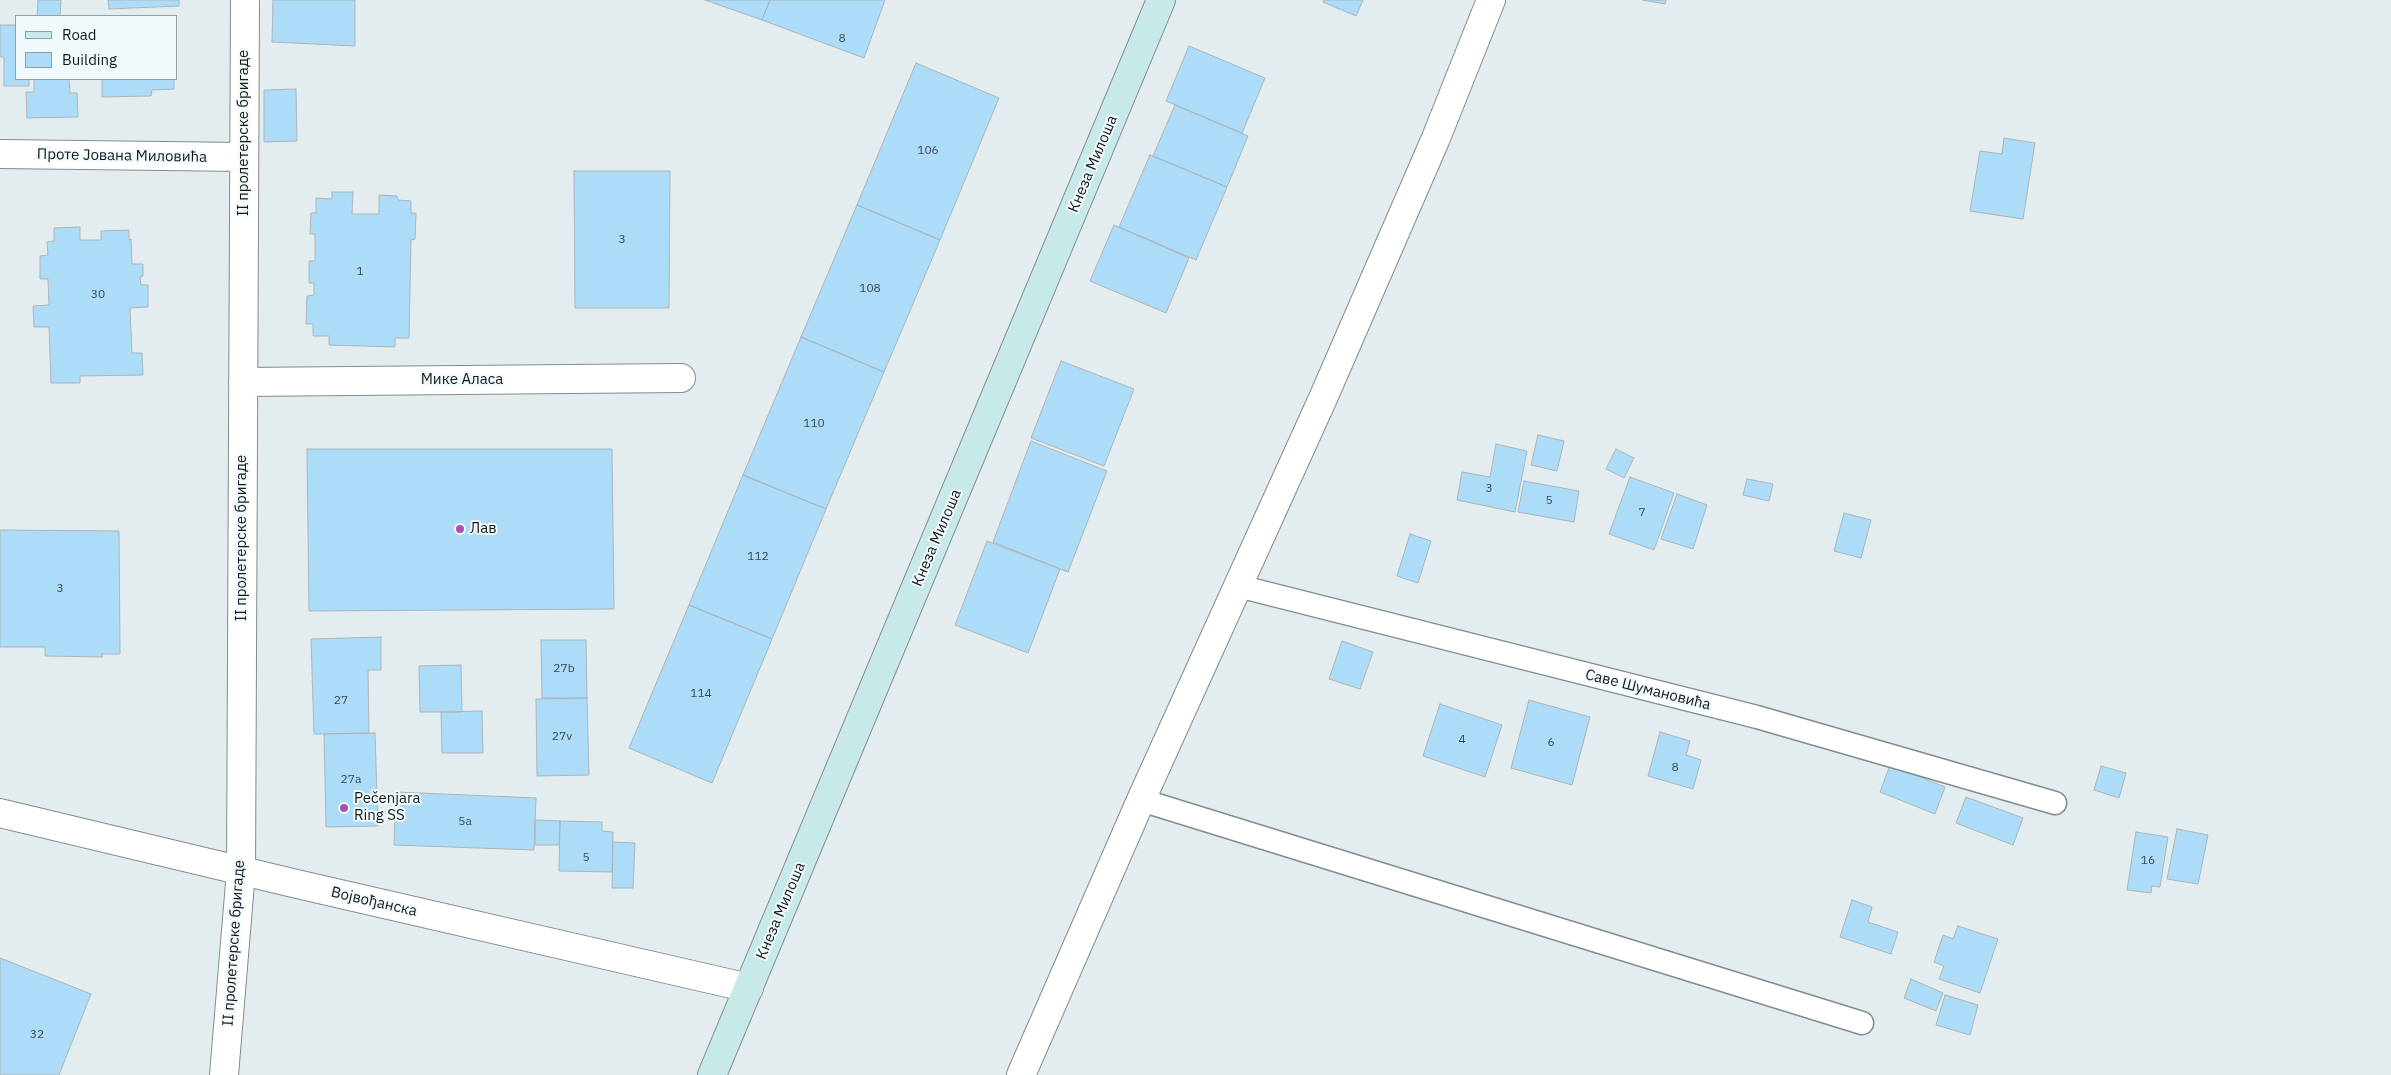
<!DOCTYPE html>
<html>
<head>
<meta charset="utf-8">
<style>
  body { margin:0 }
  #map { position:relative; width:2391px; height:1075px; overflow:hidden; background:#e3edef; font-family:"IBM Plex Sans",sans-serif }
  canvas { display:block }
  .legend { position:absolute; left:15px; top:15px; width:162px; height:65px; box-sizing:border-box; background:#f0fafc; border:1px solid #989fa1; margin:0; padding:6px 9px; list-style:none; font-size:15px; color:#141718 }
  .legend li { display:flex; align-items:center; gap:10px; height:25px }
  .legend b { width:25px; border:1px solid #989fa1 }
</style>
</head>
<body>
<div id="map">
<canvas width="2391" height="1075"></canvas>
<ul class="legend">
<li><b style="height:6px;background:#c7e9e7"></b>Road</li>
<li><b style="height:14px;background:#addcf8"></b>Building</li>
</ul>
</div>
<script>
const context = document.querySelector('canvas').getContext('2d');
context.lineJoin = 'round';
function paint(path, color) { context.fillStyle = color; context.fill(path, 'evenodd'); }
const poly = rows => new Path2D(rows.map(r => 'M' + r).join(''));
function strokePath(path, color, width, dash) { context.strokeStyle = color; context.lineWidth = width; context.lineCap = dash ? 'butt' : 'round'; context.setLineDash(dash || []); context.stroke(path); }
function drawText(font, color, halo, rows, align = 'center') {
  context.font = font + ' "IBM Plex Sans",sans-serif'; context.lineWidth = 4; context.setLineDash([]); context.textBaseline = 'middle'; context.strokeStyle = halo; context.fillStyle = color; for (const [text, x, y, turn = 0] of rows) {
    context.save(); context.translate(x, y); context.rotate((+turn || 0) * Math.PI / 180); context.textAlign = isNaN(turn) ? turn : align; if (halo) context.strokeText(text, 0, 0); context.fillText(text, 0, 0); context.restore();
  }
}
const building = poly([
  [38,0,61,0,60,16,37,16,38,0],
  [108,0,179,0,179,6,109,9,108,0],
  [273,0,355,0,355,46,272,42,273,0],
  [705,0,770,0,762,20,705,0],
  [770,0,885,0,864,58,762,20,770,0],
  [1324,0,1363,0,1356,16,1323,2,1324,0],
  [1643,0,1666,0,1665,4,1643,0],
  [0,25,16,25,16,79,29,79,29,86,4,86,4,57,0,57,0,25],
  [1189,46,1265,78,1242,133,1166,101,1189,46],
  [916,63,999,98,940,240,857,205,916,63],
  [34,79,69,79,70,93,77,93,78,117,27,118,26,92,34,92,34,79],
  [102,79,174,79,174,89,152,90,151,96,102,97,102,79],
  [296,89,297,141,264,142,264,90,296,89],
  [1175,105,1248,136,1227,187,1153,156,1175,105],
  [2004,138,2035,143,2023,219,1970,211,1980,151,2002,154,2004,138],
  [1150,155,1227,187,1196,260,1119,227,1150,155],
  [574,171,670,171,669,308,575,308,574,171],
  [332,192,353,192,352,214,379,214,379,195,397,196,398,200,411,201,411,213,416,213,415,239,411,240,409,338,395,338,395,347,329,345,329,336,313,336,313,324,306,324,307,296,314,295,314,283,309,283,309,261,315,261,315,234,310,234,311,213,316,213,316,198,332,199,332,192],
  [857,205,940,240,884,372,801,337,857,205],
  [1114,225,1189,258,1166,313,1090,281,1114,225],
  [80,227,80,240,101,240,101,231,129,230,129,240,131,239,132,264,143,264,143,276,140,277,141,285,148,285,148,307,130,308,132,353,142,353,143,375,80,376,80,383,51,383,49,327,34,327,33,306,49,305,48,279,40,279,40,256,48,255,47,242,54,241,54,228,80,227],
  [801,337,884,372,826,509,743,475,801,337],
  [1061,361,1134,389,1104,466,1031,438,1061,361],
  [1538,435,1564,441,1557,471,1531,465,1538,435],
  [1031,441,1107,471,1068,572,993,542,1031,441],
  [1496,444,1527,451,1515,512,1457,500,1462,472,1490,477,1496,444],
  [307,449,612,449,614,609,309,611,307,449],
  [1616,449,1634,458,1624,478,1606,469,1616,449],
  [743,475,826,509,772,639,689,605,743,475],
  [1630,477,1674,493,1654,550,1609,534,1630,477],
  [1747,479,1773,484,1769,501,1743,495,1747,479],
  [1524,481,1579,491,1574,522,1518,512,1524,481],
  [1677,494,1707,505,1693,549,1661,539,1677,494],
  [1844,513,1871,520,1861,558,1834,551,1844,513],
  [0,530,119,531,120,654,102,654,103,657,45,656,45,647,0,647,0,530],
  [1410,534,1431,541,1418,583,1397,576,1410,534],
  [987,541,1060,569,1028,653,955,625,987,541],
  [689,605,772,639,712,783,629,748,689,605],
  [381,637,381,670,368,670,369,733,314,734,311,639,381,637],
  [541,640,586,640,587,698,542,698,541,640],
  [1342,641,1373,652,1360,689,1329,679,1342,641],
  [461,665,462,712,420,712,419,666,461,665],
  [587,698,589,775,537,776,536,699,587,698],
  [1529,700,1590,717,1572,785,1511,768,1529,700],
  [1440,704,1502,725,1485,777,1423,756,1440,704],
  [482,711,483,753,442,753,441,712,482,711],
  [1660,732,1690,741,1686,755,1701,760,1693,789,1648,776,1660,732],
  [375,733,378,826,326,827,324,734,375,733],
  [1890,765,1945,787,1935,814,1880,792,1890,765],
  [2101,766,2126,773,2119,798,2094,790,2101,766],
  [396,792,536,798,534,850,394,845,396,792],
  [1966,797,2023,818,2013,845,1956,823,1966,797],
  [535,820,560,821,559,845,535,845,535,820],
  [560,821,602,822,602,831,613,832,612,872,559,871,560,821],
  [2177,829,2208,835,2198,884,2167,879,2177,829],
  [2136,832,2168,837,2160,887,2152,886,2151,893,2127,890,2136,832],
  [613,842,635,843,633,888,612,888,613,842],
  [1852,900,1872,907,1868,922,1898,932,1891,954,1840,937,1852,900],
  [1958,926,1998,939,1980,993,1939,979,1944,966,1934,962,1943,935,1953,939,1958,926],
  [0,958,91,994,59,1075,0,1075,0,958],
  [1911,979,1943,993,1936,1011,1904,998,1911,979],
  [1945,995,1978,1005,1970,1035,1936,1025,1945,995]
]);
const service = poly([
  [1238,586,1757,717,2055,803],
  [1141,800,1862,1023]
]);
const minor = poly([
  [0,154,244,157],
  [243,382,681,378],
  [0,813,297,884,749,988],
  [224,1075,241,871,245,0],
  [1021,1075,1141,800,1324,396,1436,138,1491,0]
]);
const secondary = poly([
  [712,1075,1161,0]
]);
const markers = [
  [460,529,5,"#ab4db6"],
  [344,808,5,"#ab4db6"]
];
const numberNames = [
  ["8",842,39],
  ["106",928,151],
  ["3",622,240],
  ["1",360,272],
  ["108",870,289],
  ["30",98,295],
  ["110",814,424],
  ["3",1489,489],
  ["5",1549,501],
  ["7",1642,513],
  ["112",758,557],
  ["3",60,589],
  ["27b",564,669],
  ["114",701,694],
  ["27",341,701],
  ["27v",562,737],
  ["4",1462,740],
  ["6",1551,743],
  ["8",1675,768],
  ["27a",351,780],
  ["5a",465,822],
  ["5",586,858],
  ["16",2148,861],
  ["32",37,1035]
];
const streetNames = [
  ["II пролетерске бригаде",244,133,-90],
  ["Проте Јована Миловића",122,156,1],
  ["Кнеза Милоша",1093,164,-67],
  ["Мике Аласа",462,380],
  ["II пролетерске бригаде",242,538,-90],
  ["Кнеза Милоша",937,538,-67],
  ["Саве Шумановића",1648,690,14],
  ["Војвођанска",374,902,13],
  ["Кнеза Милоша",781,911,-67],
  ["II пролетерске бригаде",234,943,-86]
];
const poiNames = [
  ["Лав",470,529],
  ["Pečenjara",354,799],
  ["Ring SS",354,816]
];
paint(building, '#addcf8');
strokePath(building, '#acb4b9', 1);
strokePath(service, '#838c8e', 25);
strokePath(minor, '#838c8e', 30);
strokePath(secondary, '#838c8e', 30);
strokePath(service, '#fff', 22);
strokePath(minor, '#fff', 28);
strokePath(secondary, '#c7e9e7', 28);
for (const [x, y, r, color] of markers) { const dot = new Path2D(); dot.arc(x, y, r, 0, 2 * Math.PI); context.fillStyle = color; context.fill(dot); strokePath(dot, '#f0fafc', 2); }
drawText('12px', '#3a4850', null, numberNames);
drawText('15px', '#141718', '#f0fafc', streetNames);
drawText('15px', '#141718', '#f0fafc', poiNames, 'left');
</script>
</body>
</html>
